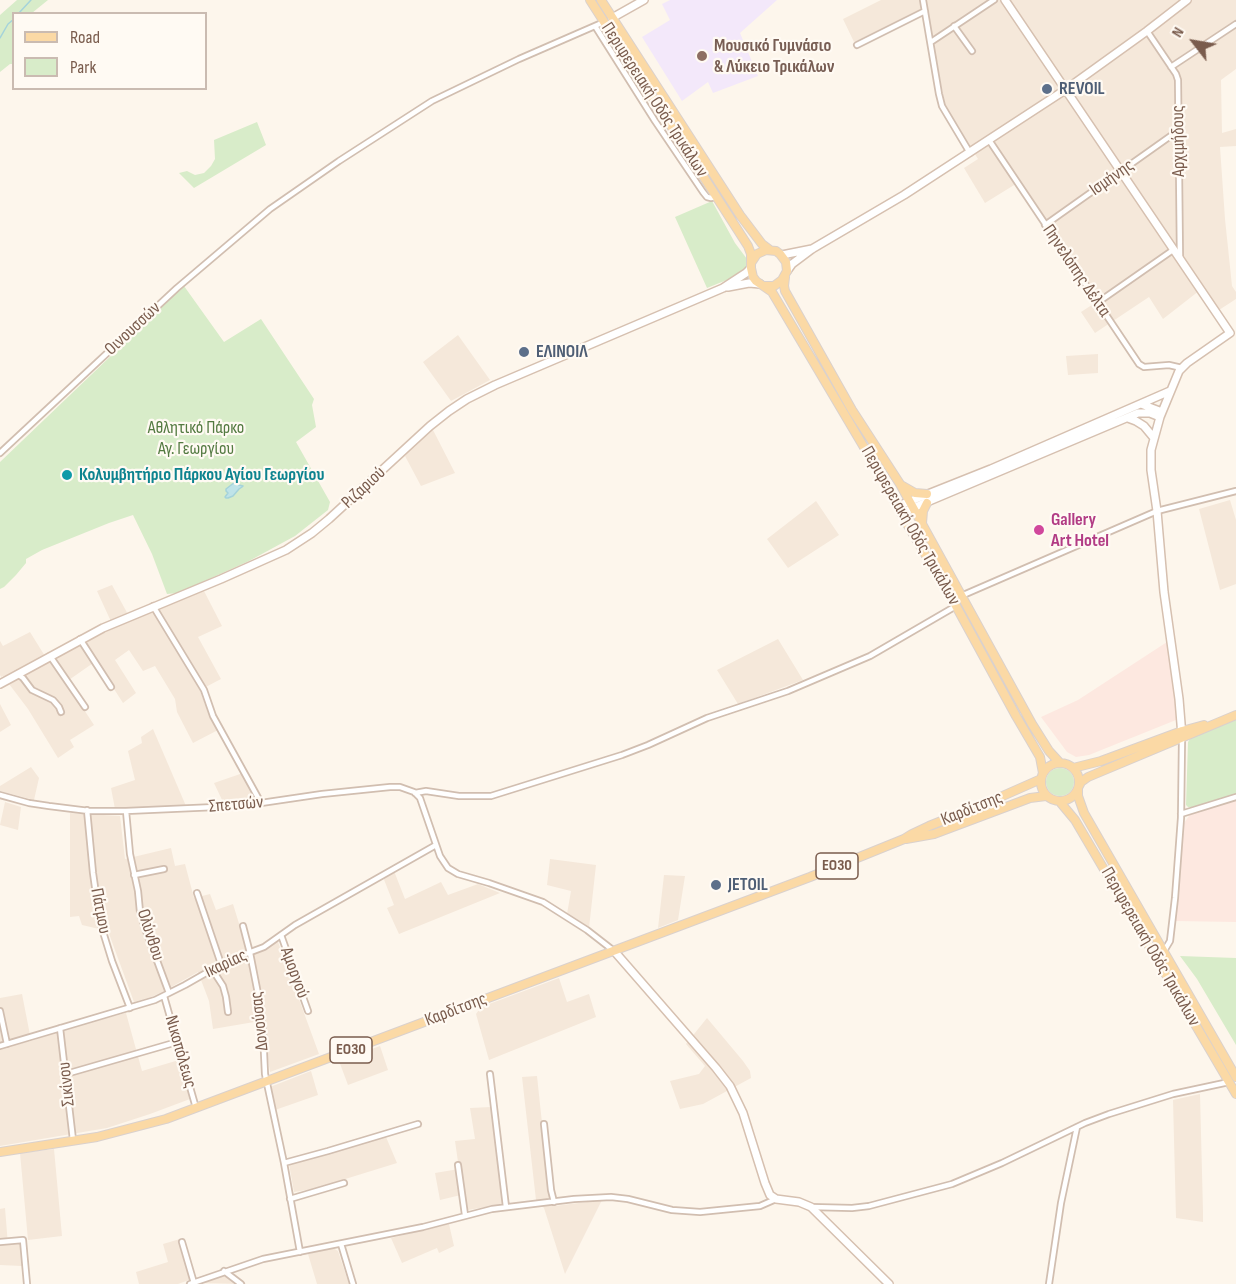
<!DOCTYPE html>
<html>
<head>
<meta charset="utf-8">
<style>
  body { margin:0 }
  #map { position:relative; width:1236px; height:1284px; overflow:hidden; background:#fdf6ec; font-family:"Sofia Sans Condensed",sans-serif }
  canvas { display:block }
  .legend { position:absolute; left:12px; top:12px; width:195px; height:78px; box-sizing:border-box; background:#fffaf3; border:2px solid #cabbb1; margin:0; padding:8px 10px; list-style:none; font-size:18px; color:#7a5c4d }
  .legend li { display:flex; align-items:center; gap:12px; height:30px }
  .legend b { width:30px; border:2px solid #cabbb1 }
  .north { position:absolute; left:1164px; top:12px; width:60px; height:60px; -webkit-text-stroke:4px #fffaf3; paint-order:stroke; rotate:301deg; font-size:16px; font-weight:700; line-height:24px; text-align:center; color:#7a5c4d }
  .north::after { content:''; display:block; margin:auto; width:21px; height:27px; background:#7a5c4d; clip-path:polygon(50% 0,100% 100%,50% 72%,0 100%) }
</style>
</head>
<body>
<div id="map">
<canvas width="1236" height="1284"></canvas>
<ul class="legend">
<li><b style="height:8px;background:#fbd9a5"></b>Road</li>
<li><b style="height:16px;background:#d8ecc9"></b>Park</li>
</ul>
<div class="north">N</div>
</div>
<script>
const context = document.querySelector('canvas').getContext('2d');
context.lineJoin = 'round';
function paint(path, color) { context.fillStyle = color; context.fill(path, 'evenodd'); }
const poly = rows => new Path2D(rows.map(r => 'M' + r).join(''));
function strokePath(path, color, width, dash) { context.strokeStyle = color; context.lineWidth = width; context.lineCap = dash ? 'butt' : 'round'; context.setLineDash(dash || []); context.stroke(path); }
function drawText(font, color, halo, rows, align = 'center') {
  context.font = font + ' "Sofia Sans Condensed",sans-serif'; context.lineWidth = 4.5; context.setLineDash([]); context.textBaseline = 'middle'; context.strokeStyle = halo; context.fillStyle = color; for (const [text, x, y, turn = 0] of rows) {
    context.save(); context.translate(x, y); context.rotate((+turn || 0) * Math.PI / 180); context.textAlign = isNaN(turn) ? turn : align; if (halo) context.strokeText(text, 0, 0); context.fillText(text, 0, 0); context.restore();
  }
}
const residential = poly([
  [881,0,1236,0,1236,69,1221,80,1222,133,1236,129,1236,146,1220,147,1225,219,1232,286,1236,292,1236,299,1219,310,1204,287,1163,319,1149,297,1095,333,1081,312,1098,301,1019,182,985,203,964,168,978,159,945,105,927,8,890,26,854,42,843,19],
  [458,335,490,380,451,401,423,362],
  [1098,354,1098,373,1068,375,1066,356],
  [433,430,455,473,421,486,405,456],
  [1230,500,1236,520,1236,584,1220,590,1199,509],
  [816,501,839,535,788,568,767,539],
  [112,585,131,620,204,591,222,626,198,637,221,679,200,690,207,710,218,730,193,743,177,712,175,699,155,666,143,671,129,650,115,660,136,693,123,703,96,661,66,682,94,725,70,740,74,747,58,758,28,709,3,676,1,677,0,675,0,641,3,646,30,632,48,661,114,628,97,591],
  [778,639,803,680,738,704,717,670],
  [0,704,11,725,0,732],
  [153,729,186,806,115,809,111,788,135,780,128,751,142,743,141,737],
  [31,767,39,778,34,800,0,791,0,786],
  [243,773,257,799,223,802,214,783],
  [5,802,21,807,18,830,0,825],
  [70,813,120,816,125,859,171,848,175,866,185,864,194,898,210,894,216,910,233,904,249,956,256,953,275,943,278,942,319,1054,270,1072,267,1053,266,1020,213,1029,209,1001,198,972,164,991,151,997,134,1002,108,931,82,925,79,916,70,917],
  [550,859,596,865,589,928,567,914,571,891,547,885],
  [394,871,405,899,441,882,448,895,478,884,500,893,399,934,387,908,394,905,383,877],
  [664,875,685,876,678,920,658,928],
  [559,978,567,1002,589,994,596,1017,489,1060,476,1014,481,1007],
  [22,994,30,1035,0,1043,0,998],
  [126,1013,142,1071,179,1060,190,1099,150,1114,107,1128,0,1146,0,1048,31,1041,76,1026],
  [707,1018,743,1061,750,1071,751,1078,703,1104,680,1109,670,1081,699,1074,705,1066,686,1044],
  [380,1046,388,1070,348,1085,339,1061],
  [311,1071,318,1095,275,1110,270,1087],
  [537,1076,550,1198,555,1206,602,1200,565,1274,544,1208,536,1200,522,1077],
  [1200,1094,1203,1212,1203,1222,1176,1218,1173,1100],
  [491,1107,503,1204,468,1210,465,1194,440,1200,435,1173,459,1169,455,1141,475,1139,470,1108],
  [386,1137,397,1163,313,1189,294,1192,289,1164,298,1160,334,1152],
  [54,1149,62,1236,28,1240,20,1153],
  [5,1208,8,1245,21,1244,22,1266,0,1265,0,1209],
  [449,1224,454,1246,439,1253,437,1248,402,1263,391,1238],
  [180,1239,191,1275,189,1280,178,1284,139,1284,136,1272,168,1262,163,1244],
  [333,1248,338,1251,349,1284,317,1284,308,1254],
  [225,1271,243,1284,197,1283]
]);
const commercial = poly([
  [1167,642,1177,714,1176,720,1089,755,1076,757,1067,752,1041,717,1078,700],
  [1236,800,1236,922,1175,921,1182,826,1191,813]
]);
const education = poly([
  [670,0,777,0,740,33,758,76,713,93,708,82,682,101,642,37,670,20,662,4]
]);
const green = poly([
  [17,0,48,0,32,13,14,14,13,64,10,64,0,72,0,15],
  [257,122,266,145,194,188,179,173,187,171,195,175,204,173,211,166,215,159,214,140],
  [712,201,735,243,747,259,748,264,744,273,707,288,675,217],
  [184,286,224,342,261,319,314,399,312,405,316,427,296,442,330,502,328,510,295,536,249,561,178,593,167,594,152,554,133,515,109,523,42,550,26,559,26,563,16,575,4,587,0,589,0,462],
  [1236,720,1236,795,1192,807,1188,807,1186,805,1188,742,1190,739,1207,731],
  '1046 782a14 14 0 1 1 28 0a14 14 0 1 1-28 0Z',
  [1180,956,1236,958,1236,1045,1197,979]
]);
const water = poly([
  [235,482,237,483,239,485,243,486,242,487,239,489,233,496,228,498,226,498,225,497,228,493,226,491,226,489,235,482]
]);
const stream = poly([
  [18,14,31,0],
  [0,38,8,24,14,19]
]);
const street = poly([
  [923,0,939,94,942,106,970,153],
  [595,26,655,121,703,192,707,197,711,198,716,197],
  [954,26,972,51],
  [1147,31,1176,74,1178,80,1180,259],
  [931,42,994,0],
  [857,45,925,11],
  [1171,67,1236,24],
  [989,140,1139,364,1144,367,1169,365,1182,368],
  [1045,225,1179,130],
  [1097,303,1173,250],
  [0,453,177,288,270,209,339,161,432,101,519,59,604,22],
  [961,596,1157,511,1236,491],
  [153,606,204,690,213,716,261,803],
  [80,639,111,687],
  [50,656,85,707],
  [17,674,23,678,32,690,53,700,59,707,61,712],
  [415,793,426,791,459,796,491,796,622,755,648,745,707,718,788,691,870,656,956,606],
  [0,795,29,803,49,806,89,811,126,811,216,807,261,803,322,794,390,787,400,787,414,792,420,798,440,856,448,868,458,874,489,883,543,902,587,930,614,951],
  [87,810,93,873,100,922,112,961,130,1008],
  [126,811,130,854,138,891,140,912,146,931,169,993],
  [1181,814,1236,797],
  [134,875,164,869],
  [197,893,221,964],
  [243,926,250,953,260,1004,263,1032,265,1074,284,1163,300,1252],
  [281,935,308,1011],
  [1164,951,1170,941,1175,898,1181,818,1182,739],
  [212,969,223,986,226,997,228,1012],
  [164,996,196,1108],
  [0,1011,7,1044],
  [60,1028,73,1140],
  [0,1046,155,1000,185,985,227,961,264,947,295,925,436,845],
  [66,1074,177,1042],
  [490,1074,506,1207],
  [544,1124,551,1190,554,1202],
  [284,1163,328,1151,418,1124],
  [458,1165,465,1215],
  [290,1199,344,1183],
  [811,1207,852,1208,869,1206,952,1184,1002,1163,1085,1123,1109,1114,1173,1094,1229,1082],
  [0,1242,23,1240,27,1284],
  [182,1242,194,1283],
  [341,1244,353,1284],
  [224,1271,241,1284],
  [190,1284,263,1259,423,1227,492,1209,574,1199,611,1197,628,1199,672,1210,700,1212,760,1206,776,1199],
  [1049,1284,1061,1203,1077,1127]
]);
const secondary = poly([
  [1005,0,1230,333,1187,363,1179,371,1160,417,1151,450,1151,470,1157,511,1164,592,1179,699,1182,736],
  [612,18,644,0],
  [782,255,812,249],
  [787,271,792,264,812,249,904,195,1065,90,1147,31,1187,0],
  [728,287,749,283,760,284],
  [1141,404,1162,412],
  [1128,418,1136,421,1144,426,1154,438],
  [898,506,991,469,1170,391],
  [901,513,1138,413,1150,413,1160,417],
  [0,684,103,628,221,579,286,550,312,533,329,519,430,426,449,411,467,399,495,385,723,288,746,273,751,268],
  [615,952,716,1068,730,1086,743,1113,765,1183,770,1195,776,1199,799,1202,811,1207,889,1284]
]);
const primary = poly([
  [590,0,748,246,751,254,751,268,753,277,756,281,772,292,881,476,910,529,956,606,1016,716,1040,757,1043,773],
  [601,0,740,215,762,244,770,250],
  [751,263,757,254,766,250,776,251,780,254,786,262,787,271,782,280,774,286,764,286],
  [785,277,784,286,785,291,852,410,900,484,1032,724,1049,751,1060,763],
  [901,485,915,493,927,494],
  [922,523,923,511,927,503],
  '1041 782a19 19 0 1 1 38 0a19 19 0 1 1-38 0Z',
  [1073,768,1101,761,1182,731,1204,725],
  [1079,786,1081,782,1088,777,1236,715],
  [1078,789,1078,796,1084,813,1236,1077],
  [1060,802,1075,820,1236,1094],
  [906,839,934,834,1030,798,1046,796],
  [0,1152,97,1137,166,1119,810,877,904,839,912,834,929,826,989,802,1041,779]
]);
const markers = [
  [702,56,6,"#8d6e63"],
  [1047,89,6,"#5c6f8a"],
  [524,352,6,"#5c6f8a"],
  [67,475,6,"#0f9aa8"],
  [1039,530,6,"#d1479c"],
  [716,885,6,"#5c6f8a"]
];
const shields = [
  [837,866,42],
  [351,1050,42]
];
const shieldNames = [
  ["ΕΟ30",837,866],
  ["ΕΟ30",351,1050]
];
const educationNames = [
  ["Μουσικό Γυμνάσιο",714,46],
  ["& Λύκειο Τρικάλων",714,67]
];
const serviceNames = [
  ["REVOIL",1059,89],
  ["ΕΛΙΝΟΙΛ",536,352],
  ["JETOIL",728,885]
];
const streetNames = [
  ["Περιφερειακή Οδός Τρικάλων",654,100,57],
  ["Αρχιμήδους",1179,141,-91],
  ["Ισμήνης",1112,178,-35],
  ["Πηνελόπης Δέλτα",1076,271,56],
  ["Οινουσσών",133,329,-43],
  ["Ριζαριού",364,488,-43],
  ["Περιφερειακή Οδός Τρικάλων",910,526,60],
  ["Σπετσών",236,805,-5],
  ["Καρδίτσης",972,809,-22],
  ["Πάτμου",100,911,79],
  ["Ολύνθου",150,935,72],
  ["Περιφερειακή Οδός Τρικάλων",1150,947,60],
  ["Ικαρίας",226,964,-25],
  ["Αμοργού",294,973,70],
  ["Καρδίτσης",456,1010,-21],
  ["Δονούσας",260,1021,-96],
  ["Νικοπόλεως",180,1052,74],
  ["Σικίνου",67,1084,-96]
];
const parkNames = [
  ["Αθλητικό Πάρκο",196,428],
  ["Αγ. Γεωργίου",196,449]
];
const cultureNames = [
  ["Κολυμβητήριο Πάρκου Αγίου Γεωργίου",79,475]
];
const hotelNames = [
  ["Gallery",1051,520],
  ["Art Hotel",1051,541]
];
paint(residential, '#f5e8da');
paint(commercial, '#fde8e0');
paint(education, '#f3e8fa');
paint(green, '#d8ecc9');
paint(water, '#bfe3e8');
strokePath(water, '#a5d3da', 1.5);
strokePath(stream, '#a5d3da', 1.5);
strokePath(street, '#d1beb0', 8);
strokePath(secondary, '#d6c0b0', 10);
strokePath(primary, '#dad1cd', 10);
strokePath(street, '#fff', 4.5);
strokePath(secondary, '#fff', 7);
strokePath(primary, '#fbd9a5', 8);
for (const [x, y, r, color] of markers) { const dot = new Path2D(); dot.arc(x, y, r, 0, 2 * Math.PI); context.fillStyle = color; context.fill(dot); strokePath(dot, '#fffaf3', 2); }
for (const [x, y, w] of shields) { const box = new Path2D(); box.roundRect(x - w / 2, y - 13, w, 26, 4.5); context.fillStyle = '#fffaf3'; context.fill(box); strokePath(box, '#7a5c4d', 1.5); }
drawText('bold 16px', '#7a5c4d', null, shieldNames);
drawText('bold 18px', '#785e54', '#fffaf3', educationNames, 'left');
drawText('bold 18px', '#4e5e75', '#fffaf3', serviceNames, 'left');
drawText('18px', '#7a5c4d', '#fffaf3', streetNames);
drawText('18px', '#537a41', '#fffaf3', parkNames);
drawText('bold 18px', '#0d838f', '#fffaf3', cultureNames, 'left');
drawText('bold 18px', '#b23c85', '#fffaf3', hotelNames, 'left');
</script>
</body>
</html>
